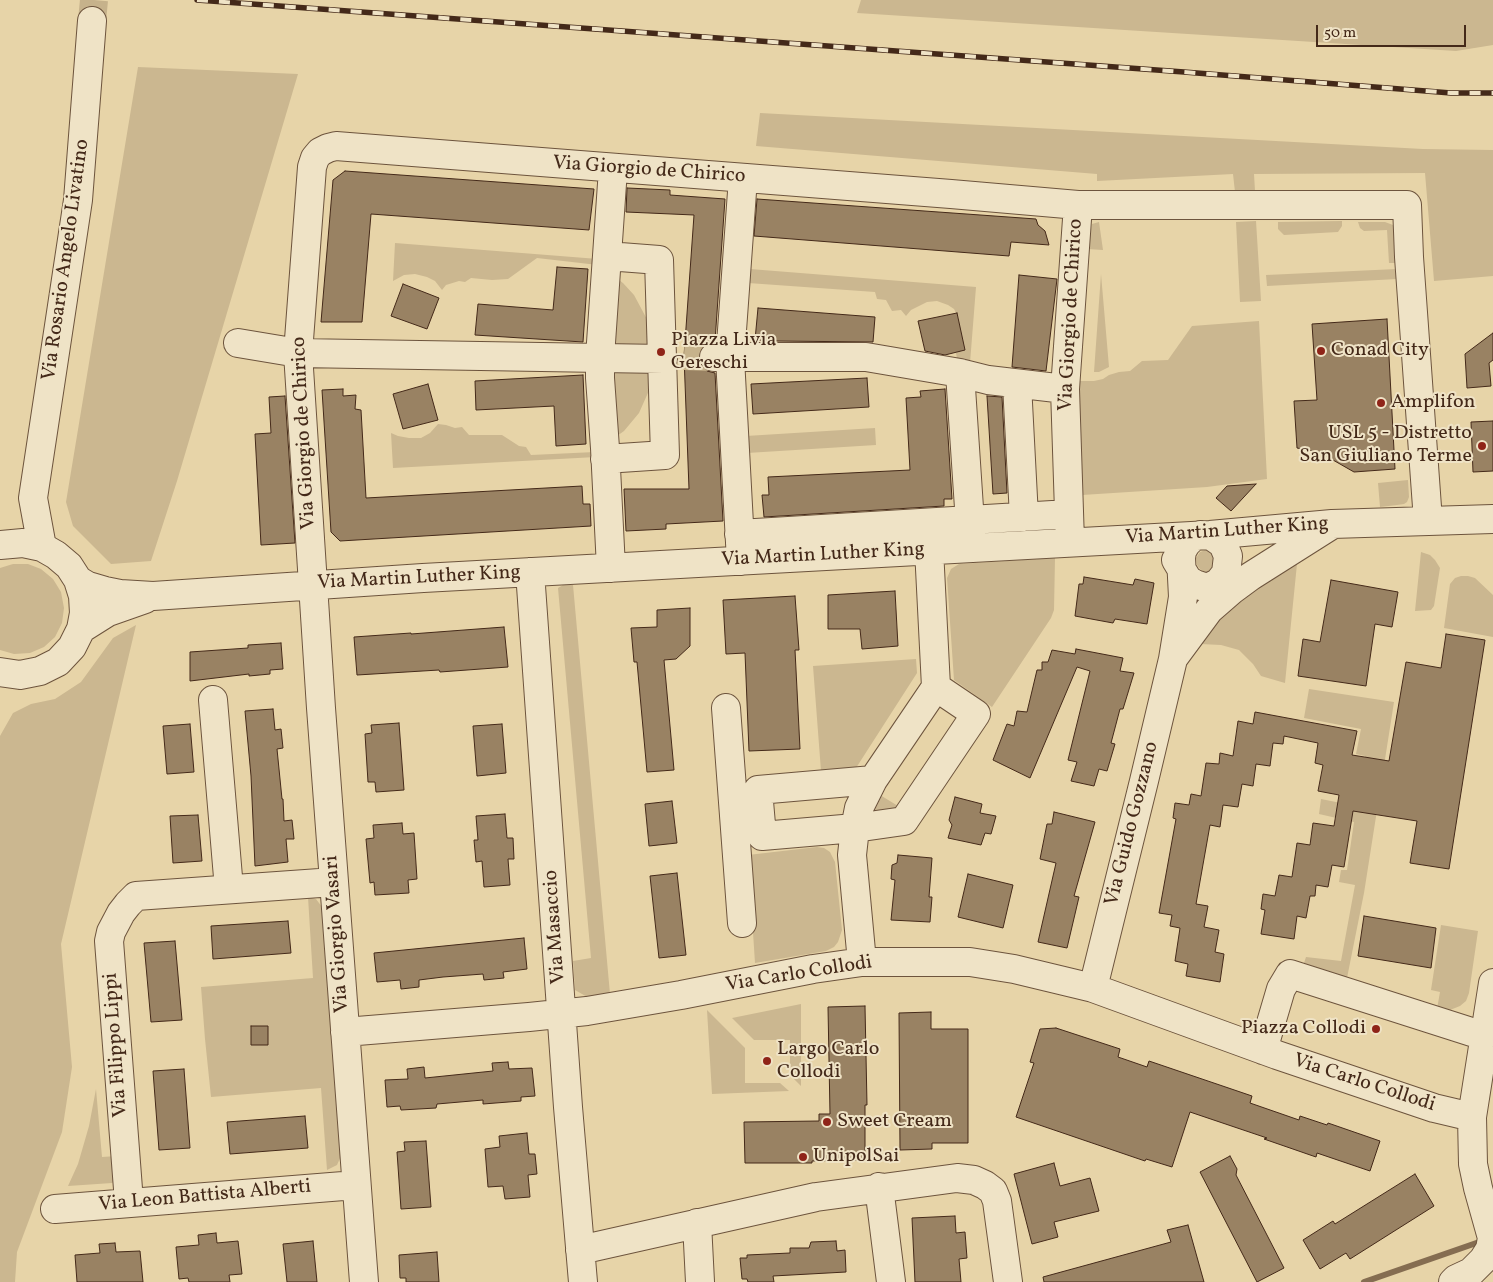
<!DOCTYPE html>
<html>
<head>
<meta charset="utf-8">
<style>
  body { margin:0 }
  #map { position:relative; width:1493px; height:1282px; overflow:hidden; background:#e7d4a8; font-family:Vollkorn,serif }
  canvas { display:block }
  .scale { position:absolute; left:1316px; top:25px; width:150px; height:22px; box-sizing:border-box; border:2px solid #442919; border-top:0; padding-left:6px; font-size:15px; line-height:18px; white-space:nowrap; color:#442919; -webkit-text-stroke:4px #efe3c6; paint-order:stroke }
</style>
</head>
<body>
<div id="map">
<canvas width="1493" height="1282"></canvas>
<div class="scale">50 m</div>
</div>
<script>
const context = document.querySelector('canvas').getContext('2d');
context.lineJoin = 'round';
function paint(path, color) { context.fillStyle = color; context.fill(path, 'evenodd'); }
const poly = rows => new Path2D(rows.map(r => 'M' + r).join(''));
function strokePath(path, color, width, dash) { context.strokeStyle = color; context.lineWidth = width; context.lineCap = dash ? 'butt' : 'round'; context.setLineDash(dash || []); context.stroke(path); }
function drawText(font, color, halo, rows, align = 'center') {
  context.font = font + ' Vollkorn,serif'; context.lineWidth = 4; context.setLineDash([]); context.textBaseline = 'middle'; context.strokeStyle = halo; context.fillStyle = color; for (const [text, x, y, turn = 0] of rows) {
    context.save(); context.translate(x, y); context.rotate((+turn || 0) * Math.PI / 180); context.textAlign = isNaN(turn) ? turn : align; if (halo) context.strokeText(text, 0, 0); context.fillText(text, 0, 0); context.restore();
  }
}
const green = poly([
  [861,0,1493,0,1493,45,1456,51,857,13],
  [138,67,298,74,177,481,151,561,111,564,73,526,66,502],
  [760,113,1423,149,1493,150,1493,276,1434,281,1425,173,1254,174,1255,191,1235,192,1233,174,1097,181,1097,174,756,146],
  [1256,221,1261,301,1240,302,1236,222],
  [1342,221,1342,226,1338,232,1284,235,1278,229,1278,222],
  [1099,222,1103,250,1087,249,1092,224],
  [1358,222,1385,222,1393,225,1394,228,1397,263,1389,263,1387,230,1364,231,1360,228],
  [395,243,598,259,598,265,537,258,508,279,492,280,471,278,465,282,459,281,446,285,442,290,435,281,427,277,415,274,404,275,393,281],
  [750,269,976,287,970,363,959,369,956,353,959,351,957,331,959,319,954,309,948,305,937,301,927,302,911,310,906,316,901,310,892,311,886,300,877,299,875,292,748,283],
  [1397,269,1397,279,1267,286,1266,275],
  [611,274,623,283,634,295,649,323,656,349,618,348,615,342],
  [1101,274,1109,367,1099,372,1094,372],
  [1259,321,1267,479,1207,487,1082,495,1078,381,1094,381,1103,379,1109,375,1119,372,1130,371,1142,361,1168,360,1192,326],
  [618,368,655,368,651,386,639,413,624,431,617,436,610,378],
  [438,424,446,425,455,428,462,427,469,435,502,435,519,446,526,447,531,455,595,452,596,457,393,468,391,433,398,436,409,438,421,438,430,433],
  [875,428,876,445,747,453,746,436],
  [1408,480,1409,497,1407,502,1404,504,1397,505,1380,507,1378,483],
  [1209,549,1220,560,1209,572,1205,572,1200,569,1197,565,1196,558,1200,552],
  [1421,552,1430,555,1435,560,1440,568,1434,606,1431,610,1415,611],
  [1055,558,1054,610,1051,618,992,707,954,680,947,578,951,569,959,564],
  [13,564,28,564,41,569,53,579,61,592,64,608,62,623,55,637,44,647,30,653,14,654,0,650,0,568],
  [1297,564,1285,683,1261,676,1253,664,1239,650,1221,645,1200,644,1220,618,1236,602,1276,575],
  [1461,576,1468,576,1475,578,1493,595,1493,637,1444,628,1450,584,1455,578],
  [563,585,573,585,610,994,589,998,575,990,573,961,591,958,558,588],
  [136,625,61,944,72,1067,62,1132,17,1252,15,1282,0,1282,0,736,13,713,31,704,55,699,81,682,113,638],
  [916,659,917,673,856,768,821,771,813,666],
  [1309,689,1394,702,1364,893,1347,978,1304,963,1306,957,1341,961,1355,885,1339,882,1341,870,1347,870,1354,822,1319,814,1321,799,1356,806,1365,756,1356,754,1361,729,1304,718],
  [880,795,903,809,872,814],
  [817,847,824,848,830,852,835,862,842,930,838,942,834,947,826,951,755,963,748,855],
  [308,897,316,899,322,907,341,1156,337,1165,327,1170,321,1088,211,1097,205,1039,201,987,313,978],
  [1441,925,1478,931,1469,993,1466,1001,1460,1006,1450,1010,1437,1009,1440,992,1431,990],
  [801,1004,801,1086,790,1075,790,1040,754,1040,732,1018],
  [707,1010,745,1048,745,1083,780,1083,789,1091,712,1094],
  [96,1089,102,1157,117,1156,116,1181,112,1183,68,1186,78,1164,89,1126]
]);
const stream = poly([
  [1364,1282,1485,1240]
]);
const building = poly([
  [345,171,594,189,589,230,371,214,362,322,321,322,333,180,345,171],
  [627,188,670,190,670,195,725,199,715,341,706,344,700,350,698,357,701,365,707,371,715,373,723,521,666,524,666,529,626,531,624,489,689,489,684,356,694,215,626,212,627,188],
  [757,199,1036,219,1038,225,1045,231,1049,245,1011,242,1009,256,754,236,757,199],
  [557,267,588,269,583,342,475,335,478,304,553,310,557,267],
  [1019,275,1057,279,1046,371,1012,367,1019,275],
  [403,284,439,298,427,329,391,316,403,284],
  [758,308,875,317,873,342,775,341,755,340,758,308],
  [957,313,965,350,945,355,925,351,918,321,957,313],
  [1387,319,1395,469,1354,472,1319,452,1297,448,1294,401,1317,400,1312,324,1387,319],
  [1493,333,1493,360,1489,363,1491,386,1467,388,1465,354,1493,333],
  [583,375,586,444,556,446,554,406,476,410,475,381,583,375],
  [867,378,869,407,753,414,751,384,867,378],
  [428,384,438,420,403,429,393,394,428,384],
  [343,389,343,396,356,395,355,409,361,410,366,498,582,486,583,504,590,504,591,526,340,541,331,532,322,390,343,389],
  [945,389,952,499,944,499,944,506,764,517,762,495,769,495,768,477,910,470,906,398,921,397,920,391,945,389],
  [285,396,295,543,261,545,255,434,271,433,269,397,285,396],
  [987,396,1002,397,1007,493,993,494,987,396],
  [1493,421,1493,471,1473,472,1471,422,1493,421],
  [1256,484,1231,511,1216,498,1227,486,1256,484],
  [1084,577,1133,585,1135,579,1154,583,1147,624,1115,619,1113,623,1075,616,1079,584,1083,584,1084,577],
  [1331,580,1398,592,1392,627,1375,624,1366,686,1298,676,1303,639,1320,642,1331,580],
  [895,591,898,646,862,649,860,629,828,629,828,595,895,591],
  [795,596,799,650,795,650,800,749,749,751,745,653,726,654,723,600,795,596],
  [690,608,690,646,676,659,664,660,674,770,647,772,637,662,634,662,631,628,657,627,657,610,690,608],
  [504,627,508,667,440,672,439,670,357,675,354,637,411,633,411,634,504,627],
  [1446,634,1485,640,1449,869,1410,863,1417,821,1353,811,1344,867,1332,865,1328,887,1316,885,1315,896,1310,896,1306,918,1297,916,1294,939,1261,934,1265,910,1261,909,1263,894,1275,896,1279,875,1292,877,1297,843,1310,845,1313,823,1334,826,1339,795,1318,791,1323,765,1315,763,1318,743,1284,736,1283,744,1273,743,1270,766,1256,764,1253,786,1242,784,1238,807,1223,805,1220,827,1210,825,1196,904,1208,906,1204,927,1219,930,1215,952,1224,954,1220,982,1186,976,1188,964,1175,961,1180,928,1170,926,1172,915,1159,913,1176,819,1173,818,1175,803,1189,805,1191,794,1201,796,1206,763,1219,764,1220,753,1233,756,1238,721,1253,724,1255,712,1357,731,1352,755,1389,761,1406,662,1441,668,1446,634],
  [281,643,283,669,270,670,270,674,249,676,249,674,190,681,190,652,248,648,248,645,281,643],
  [1076,649,1123,658,1120,671,1134,673,1123,709,1120,709,1111,743,1115,744,1107,771,1099,769,1094,786,1071,781,1077,762,1068,760,1090,671,1077,667,1030,778,993,760,1007,724,1014,726,1017,711,1027,712,1037,670,1042,670,1042,662,1048,662,1052,650,1075,654,1076,649],
  [273,709,275,730,281,729,283,748,277,749,282,799,283,799,284,821,292,820,294,839,286,839,288,862,255,866,251,776,245,711,273,709],
  [399,723,404,790,376,792,375,782,368,782,365,734,372,733,371,725,399,723],
  [190,724,194,772,167,774,163,726,190,724],
  [502,724,506,773,477,776,473,726,502,724],
  [955,797,982,804,980,813,996,816,991,834,985,833,981,845,948,838,952,825,949,820,955,797],
  [672,801,677,843,649,846,645,804,672,801],
  [1054,812,1095,822,1074,896,1079,897,1067,948,1038,942,1056,863,1040,859,1047,824,1052,824,1054,812],
  [505,814,507,838,513,838,514,859,508,859,510,885,484,887,482,861,476,862,474,840,478,840,476,816,505,814],
  [198,815,202,861,173,863,170,816,198,815],
  [402,823,403,834,414,833,417,879,408,880,409,893,375,895,374,882,370,883,366,839,374,838,373,825,402,823],
  [898,855,932,858,929,897,932,897,930,922,891,920,895,880,891,879,892,865,897,863,898,855],
  [677,873,686,955,659,958,650,876,677,873],
  [968,874,1013,885,1003,928,958,917,968,874],
  [1364,916,1436,928,1431,968,1358,956,1364,916],
  [288,921,291,953,213,959,211,926,288,921],
  [524,938,527,969,503,972,504,978,484,980,483,974,443,977,419,980,419,987,401,989,400,980,377,982,374,953,524,938],
  [175,941,182,1020,151,1022,144,943,175,941],
  [865,1006,867,1105,865,1105,865,1160,812,1161,812,1163,745,1163,744,1122,819,1121,819,1114,830,1114,828,1007,865,1006],
  [931,1012,931,1029,968,1029,968,1143,932,1143,932,1149,900,1150,899,1013,931,1012],
  [251,1026,268,1026,268,1045,251,1045,251,1026],
  [1056,1028,1120,1049,1118,1057,1147,1067,1149,1061,1252,1096,1250,1103,1299,1120,1300,1116,1327,1125,1328,1123,1380,1141,1370,1171,1317,1153,1316,1157,1264,1139,1267,1138,1190,1112,1172,1167,1146,1159,1145,1161,1016,1117,1034,1063,1030,1062,1040,1029,1056,1028],
  [508,1062,509,1069,532,1068,535,1096,521,1097,521,1101,483,1104,483,1100,437,1104,436,1108,401,1110,400,1106,387,1107,385,1080,408,1079,407,1069,424,1067,425,1078,493,1071,492,1063,508,1062],
  [184,1069,190,1148,159,1150,153,1071,184,1069],
  [305,1116,308,1148,230,1154,227,1122,305,1116],
  [527,1133,529,1154,535,1154,537,1174,528,1175,530,1197,505,1199,503,1186,488,1187,485,1149,500,1147,499,1136,527,1133],
  [426,1141,431,1207,401,1209,397,1152,405,1151,404,1142,426,1141],
  [1230,1156,1237,1169,1236,1175,1284,1268,1257,1282,1200,1172,1230,1156],
  [1054,1163,1060,1186,1090,1178,1099,1211,1054,1222,1058,1237,1032,1244,1014,1174,1054,1163],
  [1415,1174,1434,1206,1350,1259,1346,1253,1320,1269,1303,1240,1333,1221,1335,1224,1415,1174],
  [955,1216,956,1233,965,1232,967,1258,959,1259,961,1282,915,1282,912,1218,955,1216],
  [1188,1225,1204,1282,1044,1282,1043,1277,1171,1242,1167,1230,1188,1225],
  [216,1233,217,1243,238,1241,242,1274,229,1275,230,1282,189,1282,188,1278,179,1279,176,1247,199,1245,198,1235,216,1233],
  [313,1241,317,1282,287,1282,283,1244,313,1241],
  [836,1241,837,1251,845,1250,846,1272,773,1276,774,1282,748,1282,747,1279,742,1279,740,1258,747,1258,747,1255,790,1253,790,1248,809,1248,811,1242,836,1241],
  [115,1243,116,1252,140,1251,143,1282,77,1282,75,1255,100,1253,99,1244,115,1243],
  [437,1252,439,1282,406,1282,406,1278,400,1278,399,1255,437,1252]
]);
const minorTunnel = poly([
  [92,21,94,0],
  [684,356,714,357]
]);
const minor = poly([
  [238,343,298,353,663,359],
  [714,357,866,357,960,373,988,380,1065,389],
  [960,373,971,538],
  [1017,384,1024,517],
  [605,459,665,455,659,260,607,256],
  [739,534,1069,514],
  [1070,542,1065,389,1078,205],
  [0,545,23,543,42,547,56,555,69,566,78,580,83,596,84,613,81,629,72,647,58,662,40,671,20,675,0,672],
  [42,547,33,498,78,200,92,21],
  [1176,560,1188,580,1195,584,1207,588,1218,583,1226,573,1228,556,1223,544,1210,535],
  [741,561,730,358,743,178],
  [611,568,605,448,600,378,600,357,613,169],
  [530,572,568,1107,583,1282],
  [78,580,88,586,105,591,120,594,153,596,423,578,1210,535,1332,524,1493,519],
  [81,629,108,612,145,599],
  [1175,656,1209,610,1232,590,1251,576,1330,526],
  [213,700,229,889],
  [726,708,742,923],
  [873,780,758,790,762,836,855,828,904,821,976,714,936,687],
  [862,962,852,855,855,828,859,808,873,780,936,687,929,549],
  [1093,988,1144,781,1173,659,1183,597,1181,558,1182,551,1186,544,1192,538,1200,535],
  [345,1032,529,1017,587,1011,681,995,813,969,862,962,970,962,1014,969,1093,988,1277,1055,1434,1108,1472,1117],
  [1263,1050,1281,989,1290,974,1484,1036],
  [879,1187,891,1282],
  [129,1202,109,941,111,932,121,913,128,904,136,896,334,882],
  [55,1209,356,1185],
  [697,1223,700,1282],
  [580,1250,816,1197,957,1178,974,1180,985,1185,993,1191,997,1201,1008,1282],
  [364,1282,321,708,298,353,312,167,315,158,320,152,328,148,336,146,951,194,1078,205,1407,205,1409,257,1428,521],
  [1453,1282,1456,1279,1471,1272,1483,1260,1490,1249,1492,1238,1478,1188,1473,1164,1472,1117,1493,983]
]);
const rail = poly([
  [197,0,1184,72,1451,93,1493,93]
]);
const markers = [
  [1321,351,5,"#8f2418"],
  [661,352,5,"#8f2418"],
  [1381,403,5,"#8f2418"],
  [1482,446,5,"#8f2418"],
  [1376,1029,5,"#8f2418"],
  [767,1061,5,"#8f2418"],
  [827,1122,5,"#8f2418"],
  [803,1157,5,"#8f2418"]
];
const streetNames = [
  ["Via Giorgio de Chirico",649,171,4],
  ["Via Rosario Angelo Livatino",67,260,-82],
  ["Via Giorgio de Chirico",1072,315,-87],
  ["Via Giorgio de Chirico",305,433,-93],
  ["Via Martin Luther King",1227,532,-4],
  ["Via Martin Luther King",823,556,-3],
  ["Via Martin Luther King",419,579,-3],
  ["Via Guido Gozzano",1133,824,-76],
  ["Via Masaccio",556,927,-94],
  ["Via Giorgio Vasari",338,934,-94],
  ["Via Carlo Collodi",799,975,-9],
  ["Via Filippo Lippi",117,1045,-94],
  ["Via Carlo Collodi",1364,1084,18],
  ["Via Leon Battista Alberti",205,1197,-5]
];
const poiNames = [
  ["Piazza Livia",671,341],
  ["Gereschi",671,364],
  ["Conad City",1331,351],
  ["Amplifon",1391,403],
  ["USL 5 - Distretto",1472,434,"right"],
  ["San Giuliano Terme",1472,457,"right"],
  ["Piazza Collodi",1366,1029,"right"],
  ["Largo Carlo",777,1050],
  ["Collodi",777,1073],
  ["Sweet Cream",837,1122],
  ["UnipolSai",813,1157]
];
paint(green, '#cbb790');
strokePath(stream, '#856d51', 6);
paint(building, '#998263');
strokePath(building, '#442919', 1);
strokePath(minorTunnel, '#c6b28b', 28, [28, 14]);
strokePath(minor, '#6d543d', 30);
strokePath(minor, '#efe3c6', 28);
strokePath(rail, '#442919', 5.5);
strokePath(rail, '#efe3c6', 4, [11]);
for (const [x, y, r, color] of markers) { const dot = new Path2D(); dot.arc(x, y, r, 0, 2 * Math.PI); context.fillStyle = color; context.fill(dot); strokePath(dot, '#efe3c6', 2); }
drawText('20px', '#442919', '#efe3c6', streetNames);
drawText('20px', '#442919', '#efe3c6', poiNames, 'left');
</script>
</body>
</html>
